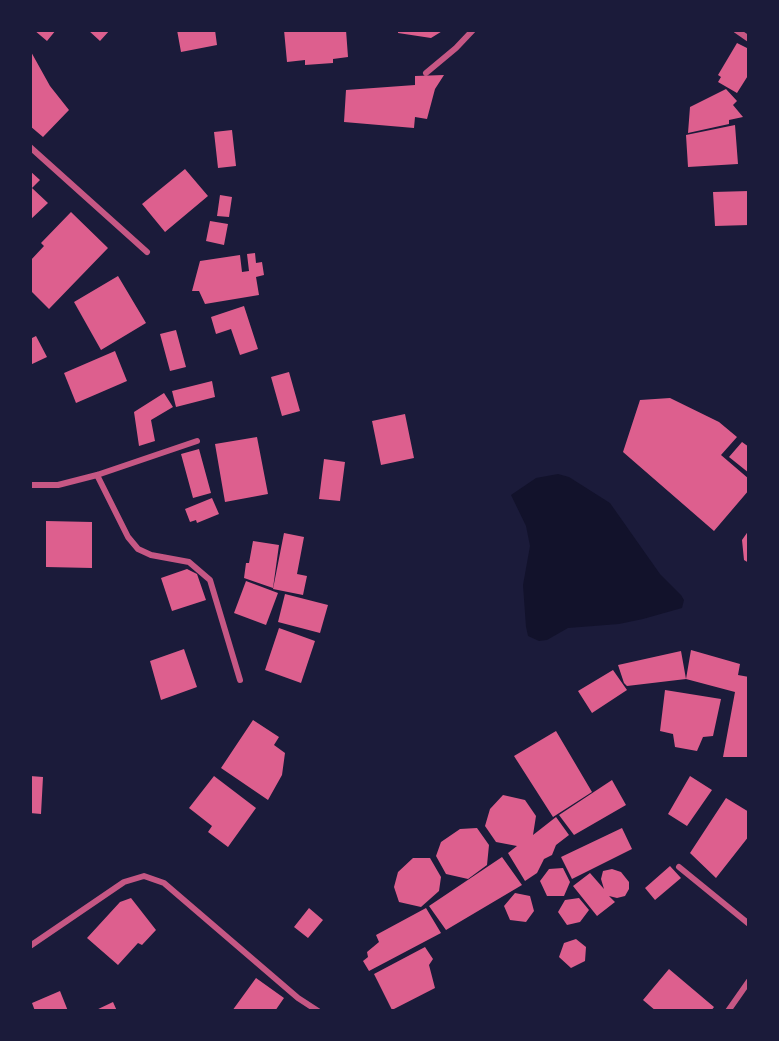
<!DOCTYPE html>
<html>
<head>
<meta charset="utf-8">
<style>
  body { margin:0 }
  #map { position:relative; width:779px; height:1041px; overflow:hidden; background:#1b1b3a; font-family:Merriweather,serif }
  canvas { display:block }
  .frame { position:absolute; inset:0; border:32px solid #1b1b3a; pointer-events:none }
</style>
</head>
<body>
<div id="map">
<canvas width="779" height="1041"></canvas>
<div class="frame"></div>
</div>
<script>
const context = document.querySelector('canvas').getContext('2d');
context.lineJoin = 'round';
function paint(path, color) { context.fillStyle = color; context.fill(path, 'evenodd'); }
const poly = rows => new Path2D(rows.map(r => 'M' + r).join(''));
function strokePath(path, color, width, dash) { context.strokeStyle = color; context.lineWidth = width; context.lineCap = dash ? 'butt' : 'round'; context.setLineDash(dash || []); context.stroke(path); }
const water = poly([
  [558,474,569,477,610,503,660,574,681,595,684,600,682,608,643,619,619,624,568,628,547,640,539,641,528,636,526,627,523,585,530,546,526,526,511,495,536,478]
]);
const building = poly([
  [34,30,56,30,47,41],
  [88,30,110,30,100,41],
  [177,30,215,30,217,45,181,52],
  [284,30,346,30,348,57,333,59,333,63,305,65,305,60,287,62],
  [398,30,444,30,431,38,398,33],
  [737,43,749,49,749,74,737,93,718,82,721,77,718,75],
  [30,50,50,86,69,110,43,137,30,126],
  [444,75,435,89,427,119,415,117,414,128,344,122,346,90,415,85,415,76],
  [726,89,737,101,733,105,743,117,729,120,729,124,688,133,690,107],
  [735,125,738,164,688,167,686,135],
  [232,130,236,166,218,168,214,132],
  [185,169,208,196,165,232,142,204],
  [30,171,40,180,32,188,48,203,30,220],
  [749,191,749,225,715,226,713,192],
  [220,195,232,197,229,217,217,216],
  [71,212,108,248,49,309,30,290,30,261,44,246,41,243],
  [210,221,228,224,224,245,206,241],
  [255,253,256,263,262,262,264,275,256,277,259,295,205,304,199,291,192,291,200,261,240,255,242,272,249,271,247,254],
  [118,276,146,323,101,350,74,302],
  [244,306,258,349,240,355,231,329,216,334,211,317],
  [176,330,186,367,170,371,160,334],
  [36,336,47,357,30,365,30,339],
  [115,351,127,381,76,403,64,373],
  [289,372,300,411,282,416,271,377],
  [212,381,215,397,176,407,172,391],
  [164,393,173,407,151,420,155,441,139,446,134,412],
  [670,398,719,422,737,437,721,455,749,479,749,490,714,531,623,452,640,400],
  [405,414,414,458,381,465,372,421],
  [257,437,268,494,225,502,215,444],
  [742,442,749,447,749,473,729,457],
  [199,449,211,493,193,498,181,454],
  [324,459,345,462,340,501,319,499],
  [212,498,219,514,197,523,196,520,190,522,185,509],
  [46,521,92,522,92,568,46,567],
  [749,530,749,563,744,560,742,540],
  [284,533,304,537,297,574,307,576,303,595,273,589],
  [253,541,279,545,273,588,244,578,246,563,249,563],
  [187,569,197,574,206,600,172,611,161,578],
  [246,581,278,593,266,625,234,613],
  [285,594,328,605,320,633,278,622],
  [279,628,315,641,301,683,265,670],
  [184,649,197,687,161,700,150,661],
  [691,650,740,664,738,675,749,677,749,757,723,757,735,692,686,679],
  [681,651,686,679,627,686,624,683,618,665],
  [613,670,627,690,592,713,578,691],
  [665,690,721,699,713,736,703,737,697,751,675,747,673,734,660,731],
  [253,720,279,737,274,745,285,753,282,775,268,800,221,768],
  [556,731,592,792,553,817,514,756],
  [30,776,43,777,41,814,30,813],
  [214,776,256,808,228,847,208,832,212,826,189,808],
  [690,776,712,790,687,826,668,814],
  [612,780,626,805,574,835,559,815],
  [503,795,525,800,536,816,533,835,556,817,569,835,556,845,552,855,544,859,537,873,525,881,508,853,517,846,496,842,485,826,490,809],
  [726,798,749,812,749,836,716,878,690,853],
  [477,828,489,845,487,865,468,879,446,874,436,856,441,842,460,829],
  [622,828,632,849,572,879,561,857],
  [502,857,522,885,446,930,429,906],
  [413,858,430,858,441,877,439,891,421,907,399,902,394,887,398,872],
  [670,866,681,878,655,900,645,888],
  [563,868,570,882,564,896,547,896,540,881,549,869],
  [612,869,621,872,629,882,629,889,625,896,617,898,609,896,615,902,597,916,573,886,590,873,604,889,601,879,603,871],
  [515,893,530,896,534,911,526,922,510,920,504,906],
  [131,898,156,930,142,945,138,943,118,965,87,938,120,902],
  [579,898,589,910,580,922,567,925,558,912,565,900],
  [309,908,323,920,308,938,294,927],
  [426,908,441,933,369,971,363,961,368,957,367,952,379,942,376,935],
  [576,939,586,947,585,961,571,968,559,957,564,943],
  [425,947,433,959,429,965,435,988,392,1010,374,974],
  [669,969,714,1007,711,1011,656,1011,643,1000],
  [256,978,284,998,275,1011,232,1011],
  [60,991,68,1011,35,1011,32,1003],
  [113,1002,117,1011,94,1011]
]);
const minor = poly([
  [736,30,749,39],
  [426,73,456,48,473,30],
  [30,147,147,252],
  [97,475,128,537,138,549,151,555,189,562,210,580,240,680],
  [30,485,58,485,97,475,197,441],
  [679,867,749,924],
  [30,946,124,882,144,876,164,883,298,998,318,1011],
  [728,1011,749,981]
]);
paint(water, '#12122b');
paint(building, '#dd5f8e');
strokePath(minor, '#c65784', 6);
</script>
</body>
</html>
